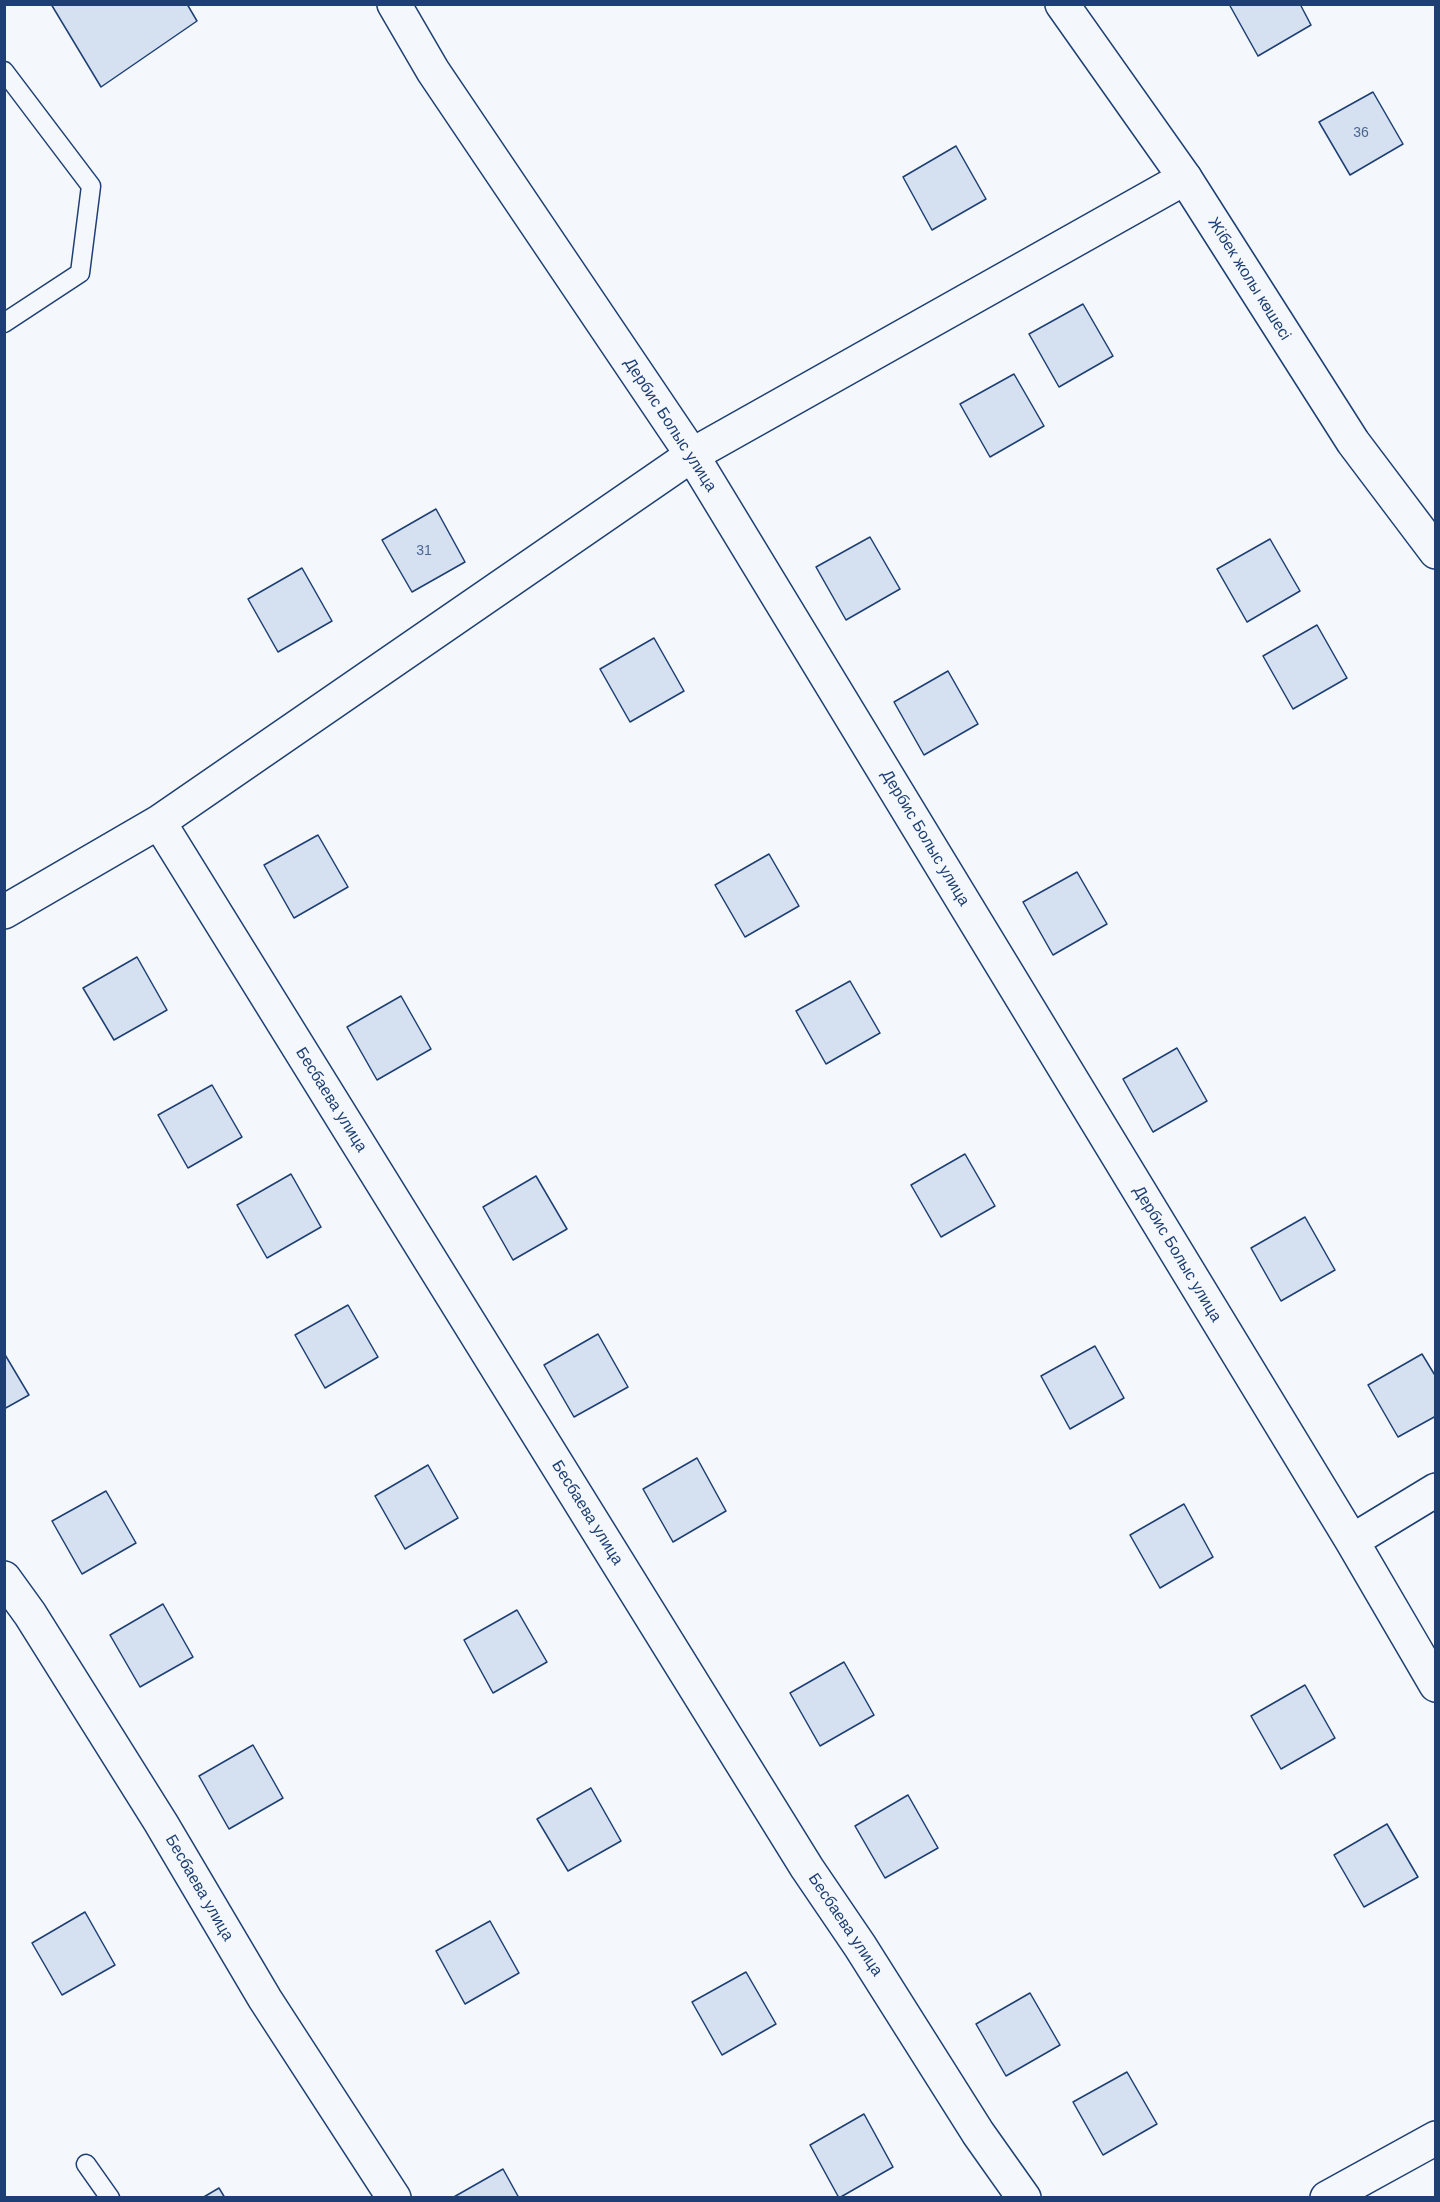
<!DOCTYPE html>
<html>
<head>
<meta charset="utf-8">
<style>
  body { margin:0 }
  #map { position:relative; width:1440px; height:2202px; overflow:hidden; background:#f4f7fb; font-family:Helvetica,sans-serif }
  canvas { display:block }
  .frame { position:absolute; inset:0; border:6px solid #1d3f73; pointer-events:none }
</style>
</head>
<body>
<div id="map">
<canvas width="1440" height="2202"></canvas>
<div class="frame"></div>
</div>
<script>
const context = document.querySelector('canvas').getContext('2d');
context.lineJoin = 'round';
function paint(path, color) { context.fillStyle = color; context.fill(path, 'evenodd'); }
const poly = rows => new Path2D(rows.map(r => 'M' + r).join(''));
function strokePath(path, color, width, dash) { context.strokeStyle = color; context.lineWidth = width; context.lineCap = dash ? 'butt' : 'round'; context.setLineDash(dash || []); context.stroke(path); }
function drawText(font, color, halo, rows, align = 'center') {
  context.font = font + ' Helvetica,sans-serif'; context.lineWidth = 4.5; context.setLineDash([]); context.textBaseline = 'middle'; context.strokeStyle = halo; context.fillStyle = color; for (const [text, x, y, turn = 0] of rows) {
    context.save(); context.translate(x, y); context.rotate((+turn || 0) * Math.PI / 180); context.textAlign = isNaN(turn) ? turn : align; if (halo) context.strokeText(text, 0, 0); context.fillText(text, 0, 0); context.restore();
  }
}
const building = poly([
  [51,4,187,4,197,21,101,87,51,4],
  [1229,4,1300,4,1311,25,1258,56,1229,4],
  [1373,92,1403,144,1350,175,1319,122,1373,92],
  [956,146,986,199,932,230,903,177,956,146],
  [1083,304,1113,356,1059,387,1029,334,1083,304],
  [1014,374,1044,426,990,457,960,404,1014,374],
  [436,509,465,562,412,592,382,540,436,509],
  [870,537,900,589,846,620,816,567,870,537],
  [1270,539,1300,591,1247,622,1217,569,1270,539],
  [302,568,332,621,278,652,248,599,302,568],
  [1317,625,1347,678,1293,709,1263,656,1317,625],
  [654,638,684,691,630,722,600,669,654,638],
  [948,671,978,724,924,755,894,702,948,671],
  [318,835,348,887,294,918,264,865,318,835],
  [769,854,799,906,745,937,715,885,769,854],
  [1077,872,1107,924,1053,955,1023,902,1077,872],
  [137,957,167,1010,114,1040,83,988,137,957],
  [850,981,880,1033,826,1064,796,1011,850,981],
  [401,996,431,1049,377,1080,347,1027,401,996],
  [1177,1048,1207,1101,1153,1132,1123,1079,1177,1048],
  [212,1085,242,1137,188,1168,158,1115,212,1085],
  [965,1154,995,1206,941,1237,911,1185,965,1154],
  [291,1174,321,1227,267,1258,237,1205,291,1174],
  [536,1176,567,1229,513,1260,483,1207,536,1176],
  [1305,1217,1335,1270,1281,1301,1251,1248,1305,1217],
  [348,1305,378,1357,325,1388,295,1335,348,1305],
  [598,1334,628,1387,574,1417,544,1365,598,1334],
  [1095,1346,1124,1398,1070,1429,1041,1376,1095,1346],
  [4,1353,29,1395,4,1409,4,1353],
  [1422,1354,1436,1377,1436,1416,1398,1437,1368,1385,1422,1354],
  [697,1458,726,1511,673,1542,643,1489,697,1458],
  [428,1465,458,1518,405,1549,375,1496,428,1465],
  [106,1491,136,1543,82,1574,52,1521,106,1491],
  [1184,1504,1213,1557,1160,1588,1130,1535,1184,1504],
  [163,1604,193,1657,140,1687,110,1635,163,1604],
  [517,1610,547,1662,493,1693,464,1640,517,1610],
  [844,1662,874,1715,820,1746,790,1693,844,1662],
  [1305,1685,1335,1738,1281,1769,1251,1716,1305,1685],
  [253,1745,283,1798,229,1829,199,1776,253,1745],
  [591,1788,621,1841,568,1871,537,1819,591,1788],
  [908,1795,938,1848,885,1878,855,1826,908,1795],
  [1387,1824,1418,1877,1364,1907,1334,1855,1387,1824],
  [85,1912,115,1965,62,1995,32,1943,85,1912],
  [490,1921,519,1973,465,2004,436,1951,490,1921],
  [746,1972,776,2024,722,2055,692,2002,746,1972],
  [1030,1993,1060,2045,1006,2076,976,2024,1030,1993],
  [1127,2072,1157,2124,1103,2155,1073,2102,1127,2072],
  [864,2114,893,2167,839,2198,810,2145,864,2114],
  [503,2169,519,2198,452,2198,503,2169],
  [219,2188,225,2198,202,2198,219,2188]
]);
const service = poly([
  [4,71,91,186,80,273,4,323],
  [86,2164,110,2198]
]);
const minor = poly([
  [394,4,433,71,692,455,1352,1541,1436,1685],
  [159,822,807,1868,860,1946,978,2133,1024,2198],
  [4,912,159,822,692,455,1185,178],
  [1352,1541,1436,1490],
  [4,1578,30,1614,161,1823,265,1999,394,2198],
  [1327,2198,1436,2138]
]);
const tertiary = poly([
  [1062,4,1185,178,1353,442,1436,552]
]);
const numberNames = [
  ["36",1361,133],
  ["31",424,551]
];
const streetNames = [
  ["Жібек жолы көшесі",1249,279,58],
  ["Дербис Болыс улица",670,425,57],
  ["Дербис Болыс улица",925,838,59],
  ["Бесбаева улица",331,1100,58],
  ["Дербис Болыс улица",1177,1254,59],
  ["Бесбаева улица",587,1513,58],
  ["Бесбаева улица",199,1888,60],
  ["Бесбаева улица",845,1925,56]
];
paint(building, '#d5e0f0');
strokePath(building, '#1d3f73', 1.5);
strokePath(service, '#1d3f73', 21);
strokePath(minor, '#1d3f73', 36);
strokePath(tertiary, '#1d3f73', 36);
strokePath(service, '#f4f7fb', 18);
strokePath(minor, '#f4f7fb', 33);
strokePath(tertiary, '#f4f7fb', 33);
drawText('14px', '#4b6792', null, numberNames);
drawText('16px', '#1d3f73', '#f4f7fb', streetNames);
</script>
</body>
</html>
